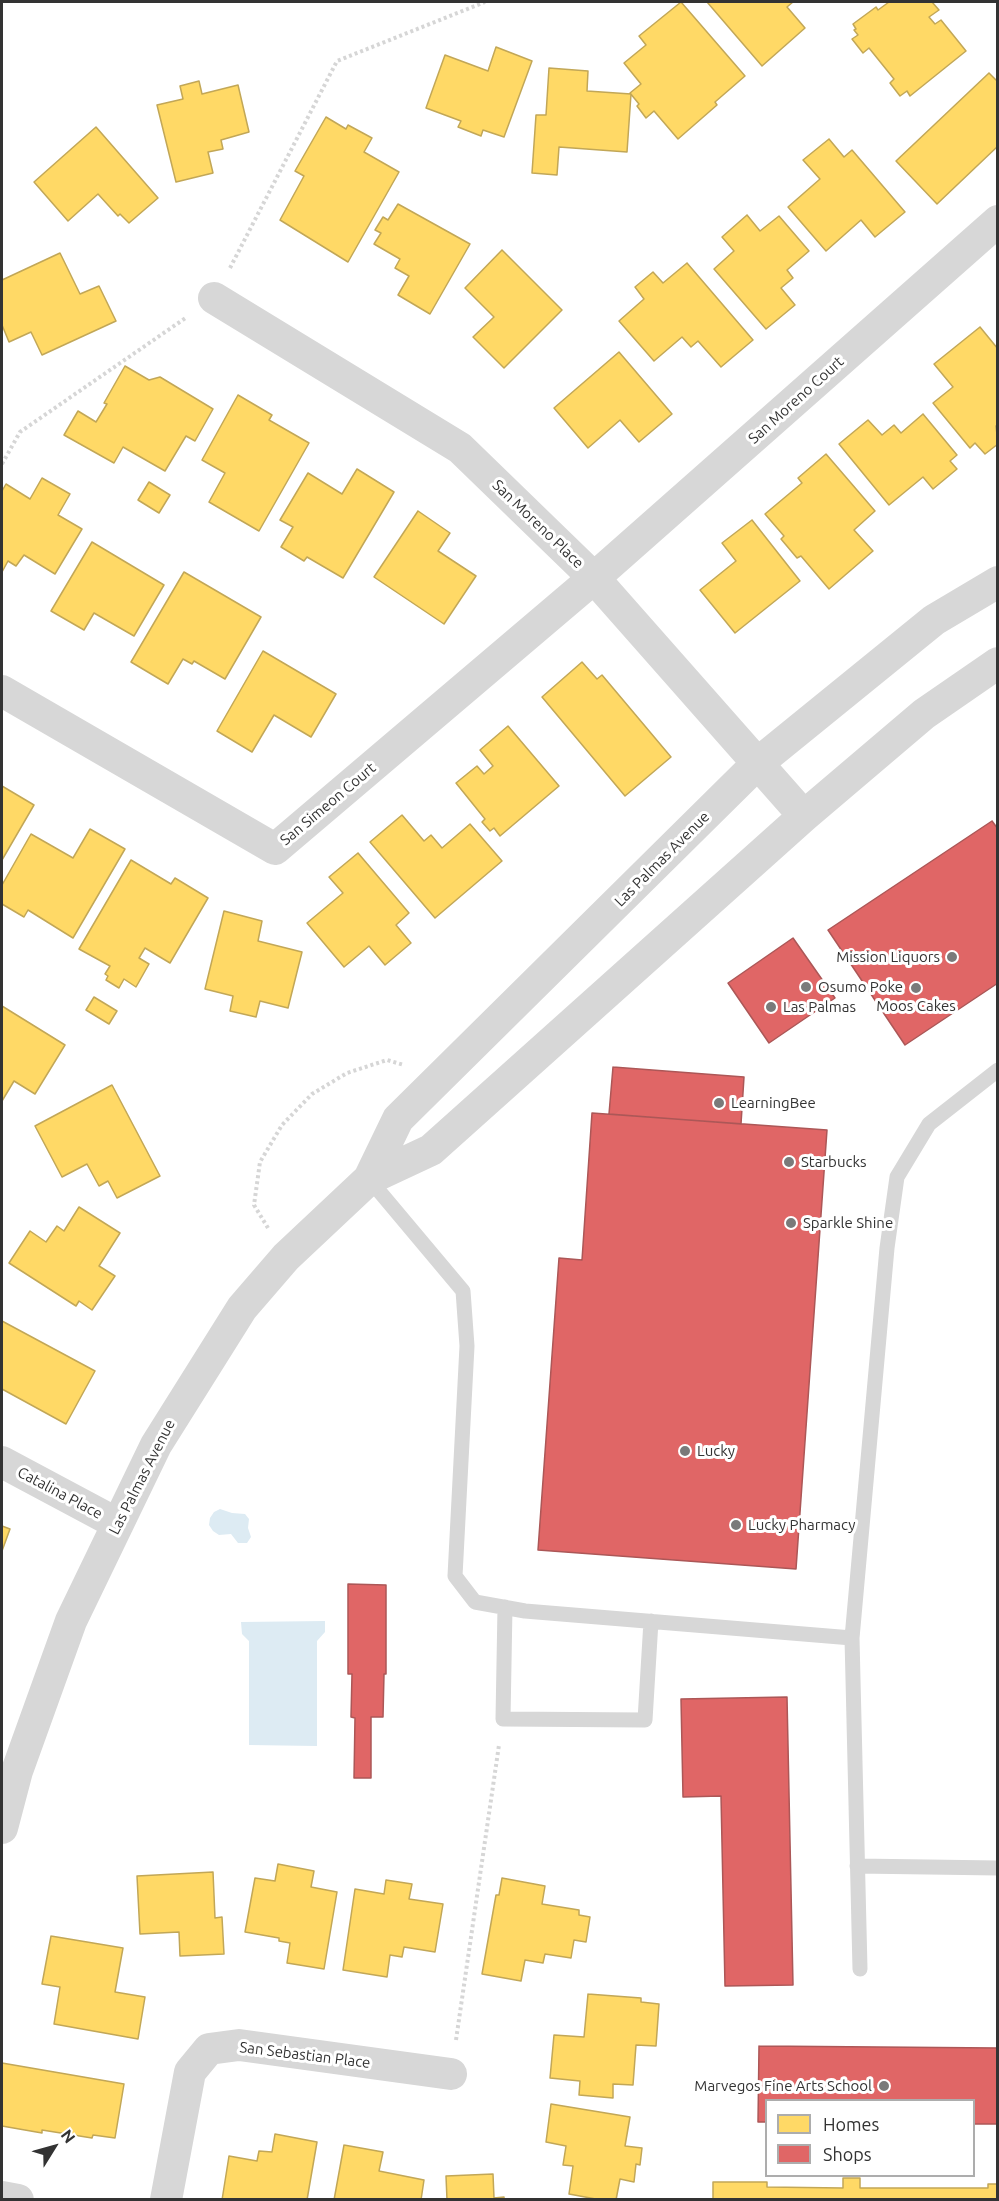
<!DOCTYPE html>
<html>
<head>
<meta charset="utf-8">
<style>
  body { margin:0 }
  #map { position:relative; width:999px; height:2201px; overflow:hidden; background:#fff; font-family:Ubuntu,sans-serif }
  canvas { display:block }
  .frame { position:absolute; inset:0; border:3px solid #333; pointer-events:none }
  .legend { position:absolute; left:765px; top:2099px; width:210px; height:78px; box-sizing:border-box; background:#fff; border:2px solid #adadad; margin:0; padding:8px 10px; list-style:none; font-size:18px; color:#333 }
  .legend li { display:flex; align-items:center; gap:12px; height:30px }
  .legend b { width:30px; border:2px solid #adadad }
  .north { position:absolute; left:24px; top:2117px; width:60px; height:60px; -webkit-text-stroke:4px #fff; paint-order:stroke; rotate:53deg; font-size:16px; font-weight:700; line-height:24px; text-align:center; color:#333 }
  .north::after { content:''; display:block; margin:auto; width:21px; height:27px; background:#333; clip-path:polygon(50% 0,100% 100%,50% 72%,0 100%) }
</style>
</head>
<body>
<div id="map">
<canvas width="999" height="2201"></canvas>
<div class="frame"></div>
<ul class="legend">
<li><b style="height:16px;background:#ffd966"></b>Homes</li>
<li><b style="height:16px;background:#e06666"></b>Shops</li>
</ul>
<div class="north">N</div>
</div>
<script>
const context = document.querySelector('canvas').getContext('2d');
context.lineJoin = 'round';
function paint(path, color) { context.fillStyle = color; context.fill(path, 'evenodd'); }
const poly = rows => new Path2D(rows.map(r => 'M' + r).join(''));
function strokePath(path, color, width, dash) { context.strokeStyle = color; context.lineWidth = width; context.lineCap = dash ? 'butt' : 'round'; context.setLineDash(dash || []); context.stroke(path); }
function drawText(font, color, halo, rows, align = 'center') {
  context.font = font + ' Ubuntu,sans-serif'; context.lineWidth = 6; context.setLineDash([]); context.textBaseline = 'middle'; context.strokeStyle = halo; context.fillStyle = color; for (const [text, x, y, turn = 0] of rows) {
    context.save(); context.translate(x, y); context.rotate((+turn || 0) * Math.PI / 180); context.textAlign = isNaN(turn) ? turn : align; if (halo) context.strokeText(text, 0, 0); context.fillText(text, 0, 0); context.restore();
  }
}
const water = poly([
  [220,1509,232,1513,245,1514,249,1519,248,1528,251,1537,247,1543,238,1543,231,1534,219,1535,213,1531,209,1525,210,1518,214,1512],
  [325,1621,325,1632,317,1641,317,1746,249,1745,249,1641,242,1634,241,1622]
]);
const homes = poly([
  [681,2,745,76,715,102,717,105,678,139,654,111,646,118,637,106,639,104,630,93,641,84,624,63,646,45,639,36,681,2],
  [707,2,793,2,787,7,805,28,762,66,707,2],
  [889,2,932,2,939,10,929,17,935,24,941,20,966,51,910,96,907,91,900,96,890,83,894,79,869,48,863,53,852,39,858,35,854,30,856,29,853,24,876,7,878,10,889,2],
  [496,47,532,61,504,137,483,130,481,136,458,127,461,121,426,108,445,55,488,71,496,47],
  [549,68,588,71,587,91,631,94,627,152,559,147,557,175,532,173,536,115,546,115,549,68],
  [989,73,998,82,998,146,937,204,896,161,989,73],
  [199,81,202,94,238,85,249,132,221,140,223,149,208,152,213,173,176,182,157,105,183,99,180,86,199,81],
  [326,117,346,129,348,125,372,138,364,152,399,172,348,262,280,220,304,176,295,171,326,117],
  [96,127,158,198,129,223,120,214,118,216,98,194,68,221,34,182,96,127],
  [829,139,844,157,852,150,905,212,875,237,861,220,826,251,788,207,820,179,803,160,829,139],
  [398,204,470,244,430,314,398,295,409,276,395,268,400,259,374,244,381,233,375,230,383,217,388,220,398,204],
  [747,215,760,231,779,216,809,251,787,270,793,278,781,288,795,305,766,329,714,269,734,251,722,237,747,215],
  [502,250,562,310,504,368,473,337,494,317,465,288,502,250],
  [60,253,80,294,99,286,116,321,42,355,31,332,9,342,2,325,2,280,60,253],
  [687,263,753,340,721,367,698,341,691,347,682,337,654,361,619,321,644,299,635,287,653,272,663,283,687,263],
  [980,327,998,349,998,424,996,426,998,444,985,454,975,443,970,448,933,403,953,387,934,364,980,327],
  [619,352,672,414,639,442,620,420,588,448,554,408,619,352],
  [125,366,149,380,160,377,213,409,195,441,186,436,165,471,123,447,114,463,64,435,78,411,96,422,107,404,104,403,125,366],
  [238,395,272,415,269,420,309,443,259,531,209,502,225,473,202,460,238,395],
  [923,414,957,455,950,461,957,469,933,489,923,477,889,505,839,444,868,420,882,435,894,425,901,433,923,414],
  [826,454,875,511,854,530,873,551,829,589,801,556,797,558,781,539,784,536,765,514,802,483,798,478,826,454],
  [357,469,394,492,343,578,307,557,304,561,281,547,293,527,280,520,308,473,342,494,357,469],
  [42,478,70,494,58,515,82,529,55,574,24,555,16,566,8,561,2,572,2,491,6,484,30,499,42,478],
  [149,482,170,495,159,513,138,500,149,482],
  [418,511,450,533,438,551,476,576,444,624,374,577,418,511],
  [752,520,800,581,735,633,700,590,736,561,722,543,752,520],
  [92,542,164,585,134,636,94,613,84,630,51,611,92,542],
  [184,572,261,617,225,679,194,661,192,664,183,659,168,684,131,662,184,572],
  [263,651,336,694,311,737,274,715,252,752,217,731,263,651],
  [582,662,597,679,602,675,671,757,625,796,542,697,582,662],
  [508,726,559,786,500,836,494,828,490,831,482,822,485,819,456,783,477,766,484,774,493,766,480,750,508,726],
  [2,786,34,805,2,860,2,786],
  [402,815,424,841,431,835,442,848,470,824,502,861,435,918,370,842,402,815],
  [90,829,125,849,73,938,28,910,24,917,2,904,2,885,31,834,73,858,90,829],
  [358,853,409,913,396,925,411,943,385,965,369,946,344,967,307,923,343,893,329,877,358,853],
  [131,860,171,884,175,878,208,898,170,963,145,948,139,958,149,964,136,987,124,979,119,988,106,980,108,976,105,974,110,966,79,949,131,860],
  [224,911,262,921,258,941,302,952,288,1008,260,1001,256,1017,230,1011,233,996,205,989,224,911],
  [94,997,117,1011,109,1024,86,1010,94,997],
  [2,1006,65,1045,35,1094,14,1081,2,1101,2,1006],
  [112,1085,160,1176,117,1198,108,1181,99,1186,87,1164,62,1177,35,1126,112,1085],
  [79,1207,120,1233,99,1266,115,1276,92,1310,79,1301,76,1306,9,1263,30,1231,46,1242,57,1226,64,1231,79,1207],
  [2,1321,95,1371,66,1424,2,1389,2,1321],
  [2,1526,10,1529,2,1551,2,1526],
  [278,1864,314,1871,311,1887,337,1892,324,1969,287,1963,290,1943,279,1941,279,1938,245,1932,255,1878,275,1881,278,1864],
  [213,1872,215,1918,222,1917,224,1954,180,1956,179,1932,140,1934,137,1876,213,1872],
  [502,1878,545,1886,542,1904,579,1910,579,1915,590,1917,586,1942,574,1940,571,1958,545,1954,543,1963,525,1960,521,1981,482,1974,496,1895,499,1895,502,1878],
  [386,1880,412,1884,409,1899,443,1904,435,1952,404,1947,402,1957,390,1955,387,1977,343,1970,355,1889,384,1894,386,1880],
  [51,1936,123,1948,115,1992,145,1997,138,2039,54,2024,60,1987,42,1984,51,1936],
  [588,1994,641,1998,641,2002,659,2004,656,2046,636,2045,633,2085,613,2084,613,2098,579,2095,580,2081,550,2078,554,2035,584,2037,588,1994],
  [2,2063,124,2084,115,2138,93,2135,92,2138,42,2130,42,2133,2,2126,2,2063],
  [551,2104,630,2117,625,2146,642,2148,640,2165,636,2164,634,2182,620,2179,616,2200,601,2200,569,2194,573,2166,563,2165,566,2146,546,2142,551,2104],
  [275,2134,317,2142,307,2200,222,2200,229,2156,257,2161,259,2151,272,2152,275,2134],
  [344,2145,383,2152,379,2171,424,2180,421,2200,334,2200,344,2145],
  [493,2174,494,2198,504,2197,504,2200,447,2200,446,2176,493,2174],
  [843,2178,860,2178,860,2188,988,2188,988,2184,998,2184,998,2200,713,2200,713,2182,767,2182,767,2187,843,2188,843,2178]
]);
const shops = poly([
  [992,821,998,829,998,983,905,1045,828,930,992,821],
  [793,938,835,998,769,1043,728,983,793,938],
  [613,1067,744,1077,741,1124,609,1114,613,1067],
  [592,1113,827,1130,796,1569,538,1550,559,1258,582,1260,592,1113],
  [348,1584,386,1585,386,1674,384,1674,383,1717,371,1717,371,1778,354,1778,355,1718,351,1717,352,1674,348,1674,348,1584],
  [787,1697,793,1985,725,1986,721,1796,683,1797,681,1699,787,1697],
  [759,2046,998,2048,998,2124,974,2124,974,2100,766,2100,766,2122,758,2122,759,2046]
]);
const path = poly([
  [230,268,337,61,485,2],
  [2,464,20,432,187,317],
  [268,1228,254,1205,260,1162,282,1125,312,1094,347,1073,387,1060,404,1065],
  [456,2040,499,1745]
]);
const lane = poly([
  [369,1179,463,1291,467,1346,455,1576,475,1602,525,1611,852,1638],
  [505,1607,503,1719,645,1720,651,1621],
  [857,1866,998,1868],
  [860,1969,852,1638,887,1248,897,1177,929,1124,998,1070]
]);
const street = poly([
  [214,298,460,448,594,578,804,816],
  [2,691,275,849,594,578,998,221],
  [369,1179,398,1119,758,763,934,620,998,582],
  [2,1462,118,1524],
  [2,1828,17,1771,71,1621,156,1445,242,1308,286,1257,369,1179,431,1150,804,816,924,714,998,663],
  [2,2197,18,2200],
  [166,2200,190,2072,209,2049,239,2045,451,2074]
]);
const markers = [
  [952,957,6,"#7a7a7a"],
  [806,987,6,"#7a7a7a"],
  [916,988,6,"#7a7a7a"],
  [771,1007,6,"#7a7a7a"],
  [719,1103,6,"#7a7a7a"],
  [789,1162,6,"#7a7a7a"],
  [791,1223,6,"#7a7a7a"],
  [685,1451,6,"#7a7a7a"],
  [736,1525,6,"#7a7a7a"],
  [884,2086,6,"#7a7a7a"]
];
const streetNames = [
  ["San Moreno Court",796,400,-42],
  ["San Moreno Place",538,524,44],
  ["San Simeon Court",328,804,-40],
  ["Las Palmas Avenue",662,859,-45],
  ["Las Palmas Avenue",142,1477,-63],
  ["Catalina Place",60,1493,28],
  ["San Sebastian Place",305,2055,7]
];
const poiNames = [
  ["Mission Liquors",940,957,"right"],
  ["Osumo Poke",818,987],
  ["Moos Cakes",916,1006,"center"],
  ["Las Palmas",783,1007],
  ["LearningBee",731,1103],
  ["Starbucks",801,1162],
  ["Sparkle Shine",803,1223],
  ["Lucky",697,1451],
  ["Lucky Pharmacy",748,1525],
  ["Marvegos Fine Arts School",872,2086,"right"]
];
paint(water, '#ddebf3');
paint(homes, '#ffd966');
strokePath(homes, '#c2a757', 1.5);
paint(shops, '#e06666');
strokePath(shops, '#ac5757', 1.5);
strokePath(path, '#d6d6d6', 4, [3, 3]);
strokePath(lane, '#d7d7d7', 15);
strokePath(street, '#d7d7d7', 32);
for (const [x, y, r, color] of markers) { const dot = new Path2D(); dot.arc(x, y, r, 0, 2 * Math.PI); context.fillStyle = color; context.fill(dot); strokePath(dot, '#fff', 2); }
drawText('15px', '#333', '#fff', streetNames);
drawText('15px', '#333', '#fff', poiNames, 'left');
</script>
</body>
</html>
